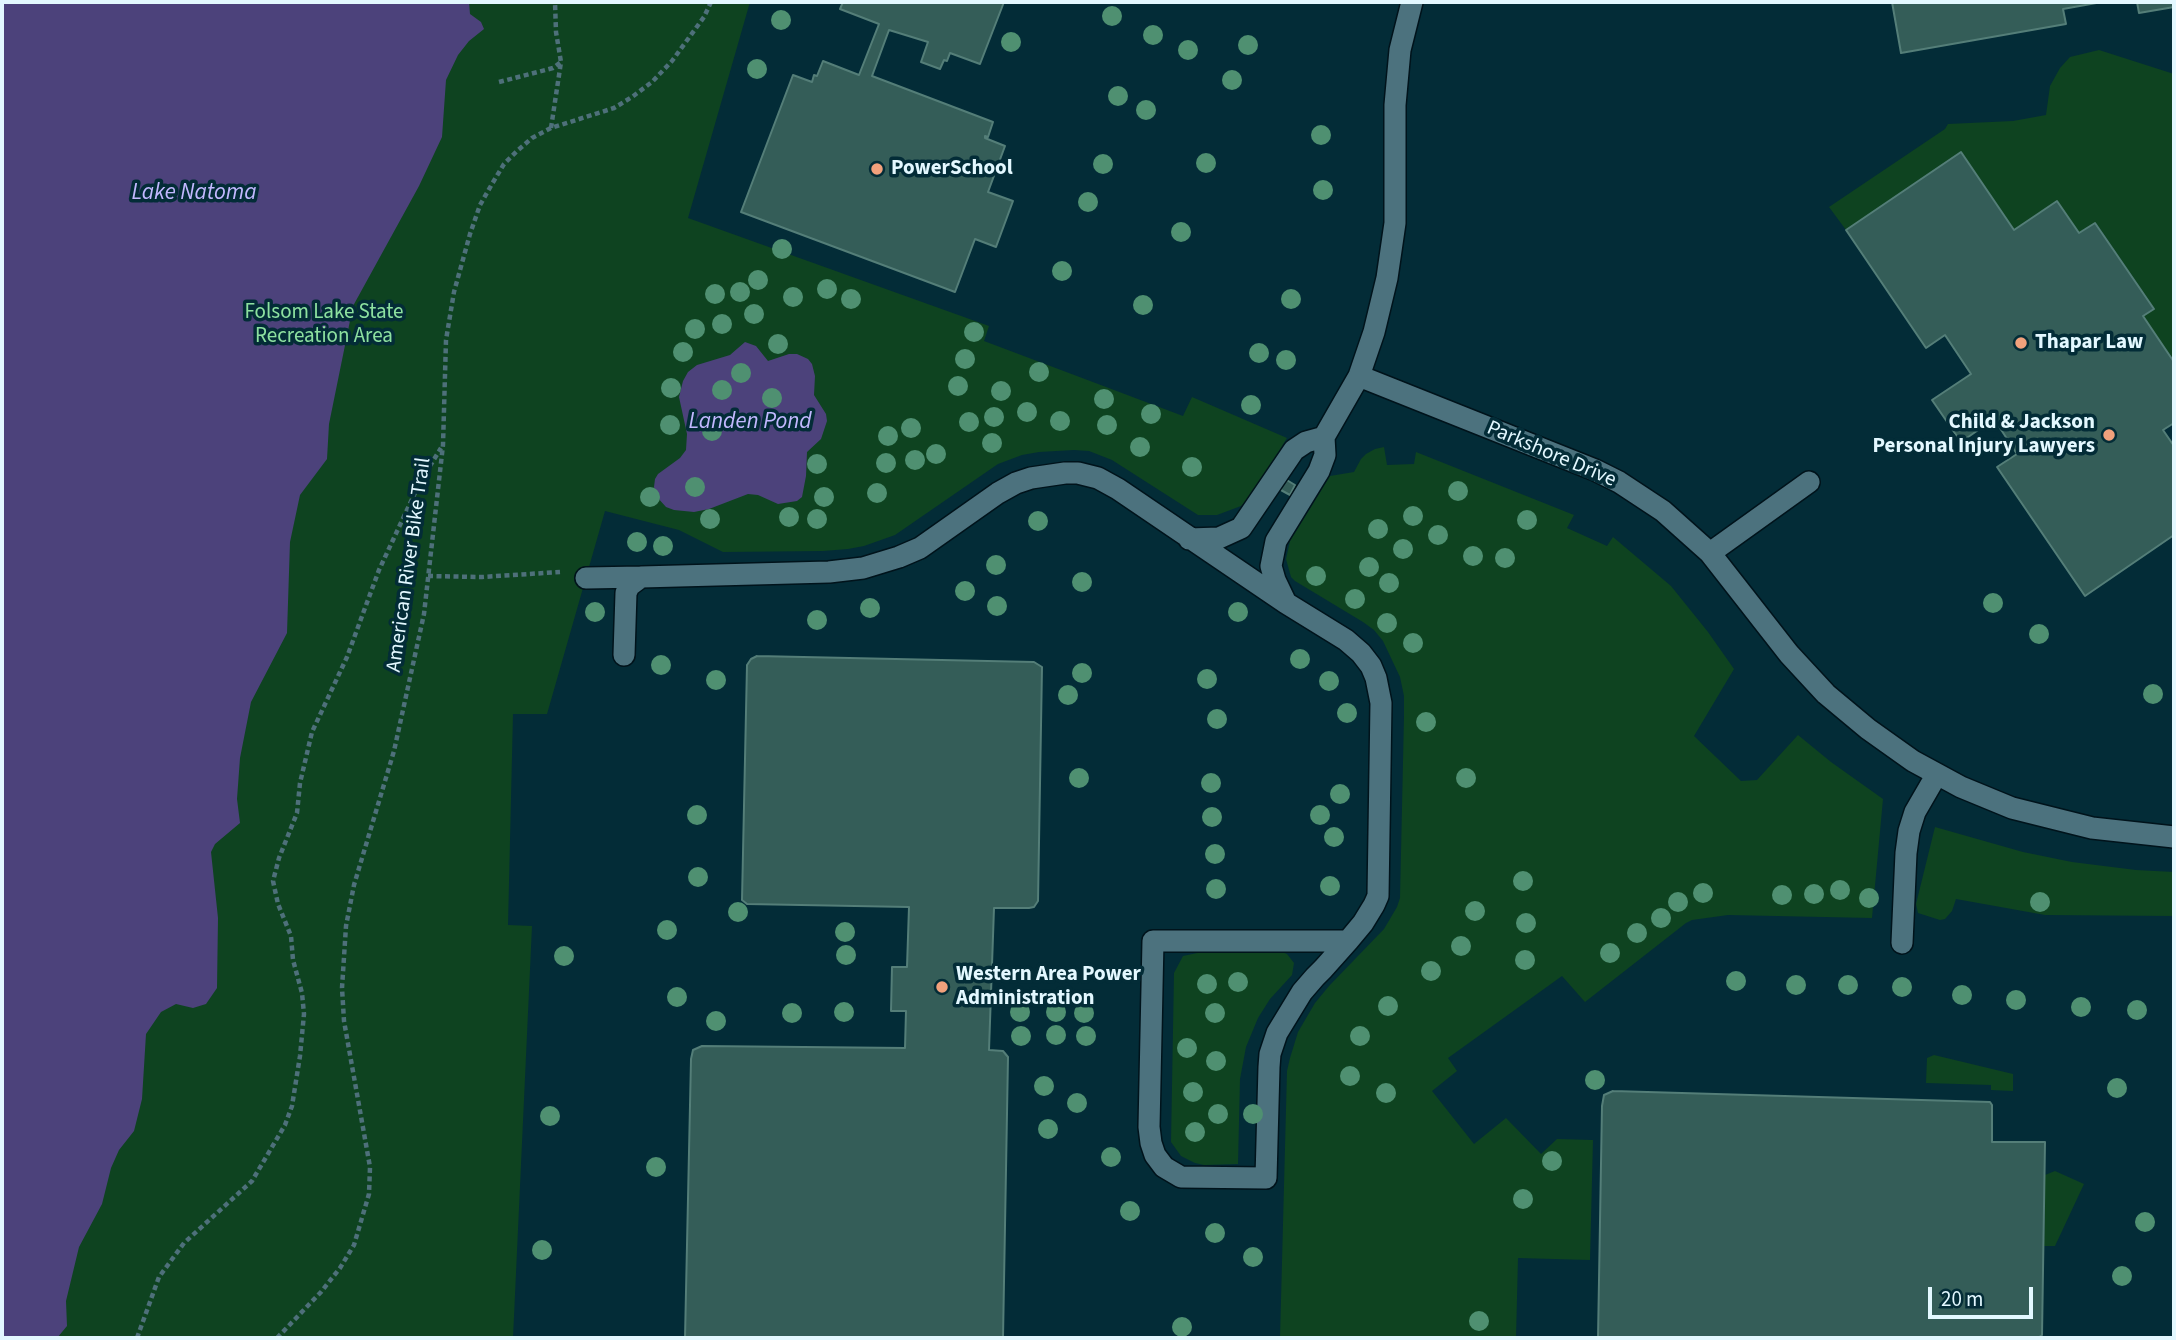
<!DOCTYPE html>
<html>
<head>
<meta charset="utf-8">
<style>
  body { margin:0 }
  #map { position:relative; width:2176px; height:1340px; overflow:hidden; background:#032c37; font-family:"Source Sans 3",sans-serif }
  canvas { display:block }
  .frame { position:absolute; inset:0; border:4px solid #e3f8ff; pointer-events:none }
  .scale { position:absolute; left:1928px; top:1287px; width:105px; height:32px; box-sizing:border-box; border:4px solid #e3f8ff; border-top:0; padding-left:9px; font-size:21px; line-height:24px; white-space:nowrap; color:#e3f8ff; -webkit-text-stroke:5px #032c37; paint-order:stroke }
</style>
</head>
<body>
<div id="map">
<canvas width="2176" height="1340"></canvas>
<div class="frame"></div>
<div class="scale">20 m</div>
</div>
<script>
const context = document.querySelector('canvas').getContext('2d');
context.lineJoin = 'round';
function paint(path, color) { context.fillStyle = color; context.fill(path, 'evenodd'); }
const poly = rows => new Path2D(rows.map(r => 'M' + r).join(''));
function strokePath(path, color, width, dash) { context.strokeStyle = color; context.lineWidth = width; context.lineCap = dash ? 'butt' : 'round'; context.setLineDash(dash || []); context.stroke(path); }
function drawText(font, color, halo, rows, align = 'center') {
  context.font = font + ' "Source Sans 3",sans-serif'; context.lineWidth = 7; context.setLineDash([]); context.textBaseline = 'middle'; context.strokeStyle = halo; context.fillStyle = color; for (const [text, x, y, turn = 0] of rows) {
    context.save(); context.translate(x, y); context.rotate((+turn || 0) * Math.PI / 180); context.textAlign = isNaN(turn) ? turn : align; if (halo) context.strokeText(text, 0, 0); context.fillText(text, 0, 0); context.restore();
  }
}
const green = poly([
  [2,2,750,2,688,218,989,326,984,341,1183,416,1192,397,1287,438,1250,498,1241,506,1217,515,1198,515,1112,460,1089,451,1074,450,1039,452,1022,455,998,464,895,535,864,546,848,549,823,551,723,552,679,530,605,511,547,714,513,714,508,925,532,926,513,1338,2,1338],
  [2099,50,2174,74,2174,362,2143,316,2154,308,2096,223,2079,233,2057,201,2014,230,1961,152,1846,230,1829,207,1945,129,1948,124,2013,121,2046,115,2050,86,2060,68,2070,57],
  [1384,447,1387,465,1414,464,1416,452,1574,515,1567,528,1607,546,1613,537,1671,586,1708,632,1734,669,1694,736,1741,781,1757,780,1798,735,1831,762,1883,799,1872,918,1728,915,1692,920,1686,923,1585,1002,1562,976,1448,1058,1457,1071,1432,1091,1474,1144,1506,1118,1541,1154,1557,1139,1593,1140,1590,1260,1518,1258,1516,1338,1280,1338,1287,1071,1290,1058,1298,1032,1315,1003,1329,986,1384,929,1397,907,1400,898,1404,716,1404,696,1400,677,1383,641,1374,630,1363,622,1295,581,1291,577,1286,559,1290,541,1330,476,1354,472,1361,459,1366,454,1375,449],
  [1935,827,2023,852,2072,862,2136,870,2174,872,2174,916,2045,915,1956,899,1952,911,1945,919,1940,920,1918,913,1916,904],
  [1202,952,1282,952,1287,954,1294,963,1292,975,1270,999,1258,1018,1246,1047,1240,1079,1238,1164,1204,1165,1195,1163,1181,1156,1171,1142,1174,973,1183,956],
  [1934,1055,2013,1074,2013,1091,1991,1090,1991,1085,1926,1083,1927,1058],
  [2055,1171,2084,1184,2055,1246,2044,1246,2045,1175]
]);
const water = poly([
  [2,2,469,2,470,14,481,22,484,29,469,41,458,55,446,80,442,137,419,186,353,306,329,424,327,459,300,495,290,542,287,633,251,702,240,758,237,799,240,823,215,844,211,852,218,918,217,988,206,1004,193,1008,176,1004,161,1012,146,1034,142,1099,134,1131,119,1150,111,1168,102,1204,79,1247,66,1301,67,1326,57,1338,2,1338],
  [745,342,756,346,768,361,789,354,797,354,808,359,812,364,815,376,814,395,826,414,827,421,821,439,807,452,806,476,802,497,797,501,778,504,758,495,748,494,709,509,694,512,674,510,666,507,657,497,654,487,655,479,658,474,680,458,686,450,687,434,679,397,683,381,688,372,697,365,730,355]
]);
const building = poly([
  [843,2,1004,2,980,64,950,53,947,61,944,60,940,69,921,62,928,42,889,30,872,76,993,122,988,137,985,136,985,138,1005,146,988,192,1013,201,996,247,975,239,955,292,741,212,793,75,812,82,814,75,817,76,823,61,859,75,879,24,840,9,843,2],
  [1892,2,2102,2,2063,9,2066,24,1901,53,1892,2],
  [2137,2,2174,2,2174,7,2139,13,2137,2],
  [1961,152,2014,230,2057,201,2079,233,2095,223,2154,309,2143,316,2174,362,2174,423,2163,430,2174,446,2174,535,2085,596,1997,467,2017,454,1994,419,1961,442,1932,400,1971,374,1945,335,1926,348,1846,230,1961,152],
  [1285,479,1295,485,1290,495,1279,489,1285,479],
  [757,656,1034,662,1042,667,1038,901,1034,907,1029,908,994,908,989,1050,1003,1051,1008,1057,1003,1338,685,1338,691,1059,693,1050,702,1046,905,1048,906,1011,891,1011,892,967,907,967,909,907,747,904,742,900,747,665,751,659,757,656],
  [1613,1091,1990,1102,1992,1105,1992,1142,2045,1142,2042,1335,2038,1338,1598,1338,1602,1106,1604,1095,1613,1091]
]);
const path = poly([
  [499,82,553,68,561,62],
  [551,128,561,62,556,32,555,2],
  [428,576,482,577,560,572],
  [137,1338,159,1277,184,1243,252,1181,285,1125,292,1106,300,1056,304,1014,302,993,293,960,291,936,278,904,273,881,279,858,297,813,300,783,312,732,347,657,379,570,420,482,441,448],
  [277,1338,321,1292,340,1268,354,1245,369,1194,370,1167,344,1021,342,988,346,926,354,885,394,751,424,614,443,445,446,340,454,292,470,234,480,205,492,184,504,164,517,151,532,138,551,128,614,108,632,97,652,82,672,61,704,17,711,2]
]);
const minor = poly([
  [1359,376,1595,470,1619,482,1663,511,1710,553,1789,654,1826,694,1868,729,1913,761,1961,787,2012,808,2092,828,2174,837],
  [1189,539,1219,538,1241,528,1294,450,1306,442,1324,437],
  [1710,553,1809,482],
  [586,578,641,577],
  [1286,603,1275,580,1271,566,1276,541,1319,471,1325,455,1324,437,1359,376,1374,332,1387,278,1395,223,1395,105,1400,50,1412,2],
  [624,655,626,593,629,586,641,577,829,572,863,568,899,557,920,548,998,493,1016,483,1031,478,1065,473,1078,473,1098,478,1118,489,1286,603,1346,640,1361,653,1371,666,1376,678,1381,703,1378,896,1374,905,1363,923,1348,941,1323,969,1315,977,1302,992,1277,1033,1270,1054,1269,1067,1266,1178,1181,1177,1164,1167,1155,1155,1151,1143,1149,1127,1153,941,1348,941],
  [1902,943,1906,853,1909,831,1915,812,1937,774]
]);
const trees = [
  [1112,16],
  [781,20],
  [1153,35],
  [1011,42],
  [1248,45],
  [1188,50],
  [757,69],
  [1232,80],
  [1118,96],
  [1146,110],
  [1321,135],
  [1206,163],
  [1103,164],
  [1323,190],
  [1088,202],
  [1181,232],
  [782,249],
  [1062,271],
  [758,280],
  [827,289],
  [740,292],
  [715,294],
  [793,297],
  [851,299],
  [1291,299],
  [1143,305],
  [754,314],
  [722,324],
  [695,329],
  [974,332],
  [778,344],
  [683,352],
  [1259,353],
  [965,359],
  [1286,360],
  [1039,372],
  [741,373],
  [958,386],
  [671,388],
  [722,390],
  [1001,391],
  [772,398],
  [1104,399],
  [1251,405],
  [1027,412],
  [1151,414],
  [994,417],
  [1060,421],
  [969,422],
  [670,425],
  [1107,425],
  [911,428],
  [712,431],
  [888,436],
  [992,443],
  [1140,447],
  [936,454],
  [915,460],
  [886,463],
  [817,464],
  [1192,467],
  [695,487],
  [1458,491],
  [877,493],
  [650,497],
  [824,497],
  [1413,516],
  [789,517],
  [710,519],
  [817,519],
  [1527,520],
  [1038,521],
  [1378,529],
  [1438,535],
  [637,542],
  [663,546],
  [1403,549],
  [1473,556],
  [1505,558],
  [996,565],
  [1369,567],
  [1316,576],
  [1082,582],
  [1389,583],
  [965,591],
  [1355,599],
  [1993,603],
  [997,606],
  [870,608],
  [595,612],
  [1238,612],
  [817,620],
  [1387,623],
  [2039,634],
  [1413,643],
  [1300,659],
  [661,665],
  [1082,673],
  [1207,679],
  [716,680],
  [1329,681],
  [2153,694],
  [1068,695],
  [1347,713],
  [1217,719],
  [1426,722],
  [1079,778],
  [1466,778],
  [1211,783],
  [1340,794],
  [697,815],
  [1320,815],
  [1212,817],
  [1334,837],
  [1215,854],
  [698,877],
  [1523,881],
  [1330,886],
  [1216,889],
  [1840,890],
  [1703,893],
  [1814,894],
  [1782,895],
  [1869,898],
  [1678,902],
  [2040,902],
  [1475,911],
  [738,912],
  [1661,918],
  [1526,923],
  [667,930],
  [845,932],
  [1637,933],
  [1461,946],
  [1610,953],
  [846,955],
  [564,956],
  [1525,960],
  [1431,971],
  [1736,981],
  [1238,982],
  [1207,984],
  [1796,985],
  [1848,985],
  [1902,987],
  [1962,995],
  [677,997],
  [2016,1000],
  [1388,1006],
  [2081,1007],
  [2137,1010],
  [844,1012],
  [1020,1012],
  [1056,1012],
  [792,1013],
  [1084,1013],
  [1215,1013],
  [716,1021],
  [1056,1035],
  [1021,1036],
  [1086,1036],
  [1360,1036],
  [1187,1048],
  [1216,1061],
  [1350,1076],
  [1595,1080],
  [1044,1086],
  [2117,1088],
  [1193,1092],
  [1386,1093],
  [1077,1103],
  [1218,1114],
  [1253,1114],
  [550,1116],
  [1048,1129],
  [1195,1132],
  [1111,1157],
  [1552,1161],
  [656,1167],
  [1523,1199],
  [1130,1211],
  [2145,1222],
  [1215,1233],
  [542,1250],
  [1253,1257],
  [2122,1276],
  [1479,1321],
  [1182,1327]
];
const markers = [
  [877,169,7,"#f1a17c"],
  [2021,343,7,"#f1a17c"],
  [2109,435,7,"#f1a17c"],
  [942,987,7,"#f1a17c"]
];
const poiNames = [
  ["PowerSchool",891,169],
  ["Thapar Law",2035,343],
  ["Child & Jackson",2095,423,"right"],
  ["Personal Injury Lawyers",2095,447,"right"],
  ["Western Area Power",956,975],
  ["Administration",956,999]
];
const parkNames = [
  ["Folsom Lake State",324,313],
  ["Recreation Area",324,337]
];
const streetNames = [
  ["Parkshore Drive",1551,455,23],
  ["American River Bike Trail",410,565,-82]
];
const waterNames = [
  ["Lake Natoma",194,194],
  ["Landen Pond",750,423]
];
paint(green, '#0e4320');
paint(water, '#4c427b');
paint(building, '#345d58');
strokePath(building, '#547e78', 2);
strokePath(minor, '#00131b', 24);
strokePath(path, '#4e707a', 4.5, [5, 3.5]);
strokePath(minor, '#4c727e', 21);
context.fillStyle = '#4f9071';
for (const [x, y] of trees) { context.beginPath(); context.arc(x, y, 10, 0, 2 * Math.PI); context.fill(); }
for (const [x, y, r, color] of markers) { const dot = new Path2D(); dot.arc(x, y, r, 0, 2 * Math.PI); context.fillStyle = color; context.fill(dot); strokePath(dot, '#032c37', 2.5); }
drawText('bold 21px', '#e3f8ff', '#032c37', poiNames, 'left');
drawText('21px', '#8de1a0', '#032c37', parkNames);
drawText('21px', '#e3f8ff', '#032c37', streetNames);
drawText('italic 23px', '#c2b8ff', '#032c37', waterNames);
</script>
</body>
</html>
